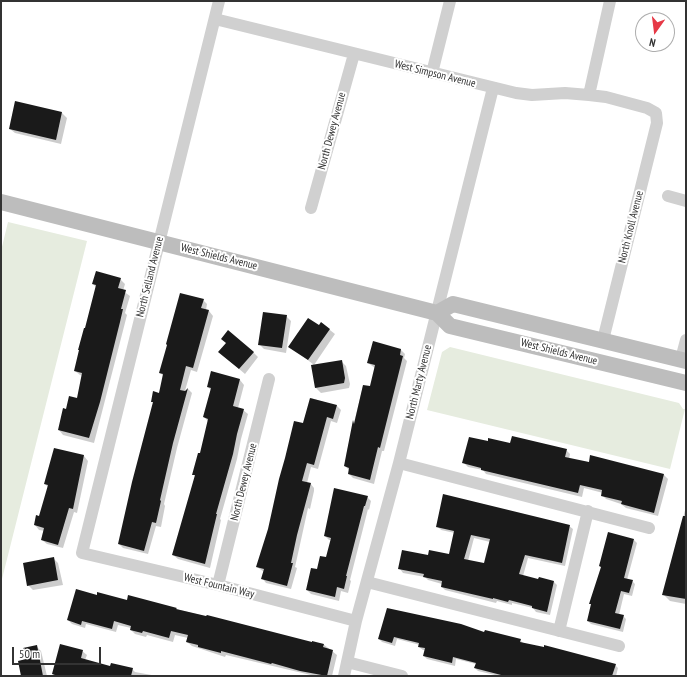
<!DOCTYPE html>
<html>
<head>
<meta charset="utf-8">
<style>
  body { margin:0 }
  #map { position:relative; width:687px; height:677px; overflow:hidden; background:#fff; font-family:"PT Sans Narrow",sans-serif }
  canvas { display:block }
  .frame { position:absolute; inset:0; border:2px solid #333; pointer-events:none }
  .north { position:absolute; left:635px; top:12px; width:40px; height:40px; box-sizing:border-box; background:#fff; border:1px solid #adadad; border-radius:50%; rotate:194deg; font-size:11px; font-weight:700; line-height:16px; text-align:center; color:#333 }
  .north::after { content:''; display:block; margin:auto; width:14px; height:18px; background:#e63946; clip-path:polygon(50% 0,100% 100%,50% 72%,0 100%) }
  .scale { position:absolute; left:12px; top:647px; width:89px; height:18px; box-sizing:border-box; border:2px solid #333; border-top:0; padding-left:5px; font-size:12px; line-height:14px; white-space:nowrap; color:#333; -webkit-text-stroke:3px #fff; paint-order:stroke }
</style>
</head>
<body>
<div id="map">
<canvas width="687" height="677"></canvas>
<div class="frame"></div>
<div class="north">N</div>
<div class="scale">50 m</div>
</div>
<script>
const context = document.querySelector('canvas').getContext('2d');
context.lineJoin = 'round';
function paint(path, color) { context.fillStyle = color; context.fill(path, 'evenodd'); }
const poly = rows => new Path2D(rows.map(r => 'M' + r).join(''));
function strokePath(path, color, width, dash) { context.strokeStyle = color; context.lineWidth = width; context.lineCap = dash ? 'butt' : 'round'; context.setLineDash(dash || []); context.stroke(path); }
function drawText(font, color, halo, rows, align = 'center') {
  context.font = font + ' "PT Sans Narrow",sans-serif'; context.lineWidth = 4; context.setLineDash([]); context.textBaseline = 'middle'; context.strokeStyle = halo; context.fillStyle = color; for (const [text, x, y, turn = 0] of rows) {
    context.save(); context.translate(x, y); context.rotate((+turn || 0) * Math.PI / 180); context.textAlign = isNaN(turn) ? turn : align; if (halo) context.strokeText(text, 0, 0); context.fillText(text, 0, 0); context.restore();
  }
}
const green = poly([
  [8,222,87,241,2,579,1,579,1,251],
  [450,347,679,403,683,409,685,409,670,469,427,410,442,352]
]);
const shadow = poly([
  [62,113,67,118,61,144,15,133,10,129],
  [120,279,125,284,123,291,130,296,125,313,127,315,94,443,63,435,59,430,67,410,78,399,83,376,80,375,75,371,96,287,93,284],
  [203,300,207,304,206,310,209,311,213,316,197,372,191,370,184,394,188,389,192,393,177,448,164,504,165,506,161,527,156,526,148,554,123,548,119,544,154,403,152,402,159,394,164,376,160,373],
  [286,316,291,321,286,353,264,349,259,344],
  [321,323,335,334,314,365,290,346,319,327],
  [374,342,401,350,405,354,404,358,407,361,384,451,382,451,374,484,353,478,349,474,349,470,345,466,347,451,363,386,371,388,375,368,368,363],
  [253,352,258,357,245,374,225,357],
  [341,361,346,366,350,384,349,388,321,393,316,388,312,366],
  [240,380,244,385,238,408,243,410,248,414,241,439,237,459,220,519,221,520,210,568,178,559,173,555,196,477,193,474,201,455,209,422,204,417,211,390,208,387],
  [311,398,337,406,341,410,337,423,331,421,318,469,311,467,307,483,310,483,314,488,314,491,310,509,308,508,301,540,295,567,297,568,291,589,266,583,262,578,264,572,257,567],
  [488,443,566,450,570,454,569,459,664,475,668,479,658,516,626,508,621,504,606,499,602,495,603,493,584,488,582,497,486,474,483,470,468,467,464,463],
  [55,449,84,456,88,461,77,513,74,512,63,548,47,544,42,540,45,531,39,530,35,525,40,517,48,487,45,484],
  [367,497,371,501,369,510,368,509,350,580,351,581,348,593,341,591,339,601,311,594,307,590,318,570,327,559,332,540,329,540,325,536],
  [686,506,686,604,670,601,664,595],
  [437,526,569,526,573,529,565,566,528,558,523,576,539,581,554,582,557,585,550,615,536,612,533,608,512,603,512,605,497,601,496,603,445,590,442,587,442,584,428,580,425,577,403,573,400,569,429,556,449,556,455,533,441,530],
  [474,538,490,542,485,564,468,561],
  [634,540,637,543,627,580,632,581,635,584,632,596,624,594,619,615,623,616,626,619,623,632,591,624,588,621],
  [53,558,58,563,63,585,33,590,28,585],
  [97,596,176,609,313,643,323,644,337,655,332,676,315,676,226,655,225,657,192,646,187,642,188,638,175,635,173,642,147,635,146,637,135,634,131,630,131,628,118,625,116,632,86,624,85,628,72,624,68,620],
  [387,609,485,633,520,640,524,644,615,665,618,668,616,676,499,676,478,671,475,668,476,664,456,659,455,666,427,659,424,656,425,650,423,650,419,647,420,645,397,639,395,646,382,642,379,639],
  [36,646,41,651,47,676,22,676,27,660],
  [82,651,87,655,85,660,111,667,132,669,135,672,157,676,55,676,53,674]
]);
const building = poly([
  [15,101,62,112,56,140,9,129],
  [96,271,121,278,118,288,126,290,121,309,123,309,120,322,100,402,89,438,58,430,63,408,66,409,69,396,77,398,82,373,74,371,79,350,78,350,84,328,85,328,96,285,92,284],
  [180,293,204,299,201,308,209,310,193,368,186,366,180,390,185,391,188,388,173,443,160,500,161,501,156,523,152,522,144,551,118,544,132,482,153,402,151,402,153,391,159,393,163,374,159,373,167,345,166,344],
  [263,312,287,315,282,348,258,345],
  [308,318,319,325,321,322,330,329,308,360,288,347],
  [228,330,254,352,239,369,218,352,226,343,221,339],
  [373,341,401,349,400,355,403,356,380,448,378,447,370,480,348,474,349,468,344,466,353,420,354,424,363,385,370,386,375,365,367,363],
  [342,360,345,378,344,383,315,388,311,365],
  [211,371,240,379,233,406,244,409,237,434,233,454,216,514,217,514,205,564,172,555,195,475,192,475,198,453,200,453,208,419,203,417,211,388,207,387],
  [310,398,337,405,333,419,327,417,314,465,307,463,302,481,311,483,297,535,291,563,293,563,287,586,261,579,264,569,256,567,268,529,279,479,285,458,294,421,303,423],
  [512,436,567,449,565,457,589,462,590,455,664,474,654,513,621,504,622,501,601,496,602,490,580,485,578,493,481,470,481,468,462,463,469,437,488,441,488,438,510,443],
  [54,448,84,455,73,509,69,508,58,545,41,540,44,528,34,525,36,515,39,516,48,485,44,484],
  [334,488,368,496,365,506,364,506,346,576,347,576,344,589,337,587,335,597,306,590,311,568,317,569,320,556,326,557,331,538,324,536],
  [443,494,570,525,562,563,525,555,519,574,538,579,539,577,554,581,547,612,532,608,532,606,509,600,508,602,493,598,493,599,441,587,442,581,423,577,424,574,398,569,402,550,428,555,429,550,449,554,454,531,436,527],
  [471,535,490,539,484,563,464,559],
  [683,516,686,516,686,599,662,595],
  [608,532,634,539,624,578,633,580,629,593,621,591,615,613,624,615,620,629,587,621,591,604,589,604,601,567,599,566],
  [54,557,58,580,27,586,23,563],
  [76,589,97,595,97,592,127,600,128,595,177,608,176,609,206,616,207,615,312,642,312,641,324,644,323,647,333,650,327,676,300,671,272,663,271,664,221,651,221,653,198,647,198,645,186,642,188,635,171,631,169,638,143,631,142,633,130,630,131,626,114,621,112,629,82,621,81,625,67,620],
  [387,608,461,624,484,632,485,630,521,639,520,642,544,647,544,645,616,664,612,676,505,676,474,668,476,663,453,657,452,663,423,656,425,648,418,647,419,643,394,637,392,643,378,639],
  [60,644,83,650,81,658,110,666,111,663,133,668,131,676,58,676,52,674],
  [37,645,43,676,21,676,18,661,26,659,23,648]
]);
const street = poly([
  [219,1,82,553,218,585,356,621],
  [215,19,516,93,532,95,565,93,589,95,606,97,647,108,656,113,657,123,603,340],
  [432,73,450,1],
  [589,95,610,1],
  [668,196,686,201],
  [311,208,354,54],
  [681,359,686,340],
  [399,463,649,528],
  [367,582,619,646],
  [218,585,269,379],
  [559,631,588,511],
  [347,662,402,676],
  [344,676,356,621,399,463,493,88]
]);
const secondary = poly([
  [1,202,437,313,450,326,686,383],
  [437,313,453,304,686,361]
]);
const streetNames = [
  ["West Simpson Avenue",435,74,14],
  ["North Dewey Avenue",332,131,-75],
  ["North Knoll Avenue",631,227,-76],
  ["West Shields Avenue",219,257,14],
  ["North Selland Avenue",150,277,-76],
  ["West Shields Avenue",559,352,14],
  ["North Marty Avenue",419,382,-76],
  ["North Dewey Avenue",244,482,-76],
  ["West Fountain Way",219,586,14]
];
paint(green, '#e6ecdf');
paint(shadow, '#0003');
paint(building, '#1a1a1a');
strokePath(street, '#d0d0d0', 12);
strokePath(secondary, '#bdbdbd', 16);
drawText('11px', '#333', '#fff', streetNames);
</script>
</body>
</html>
